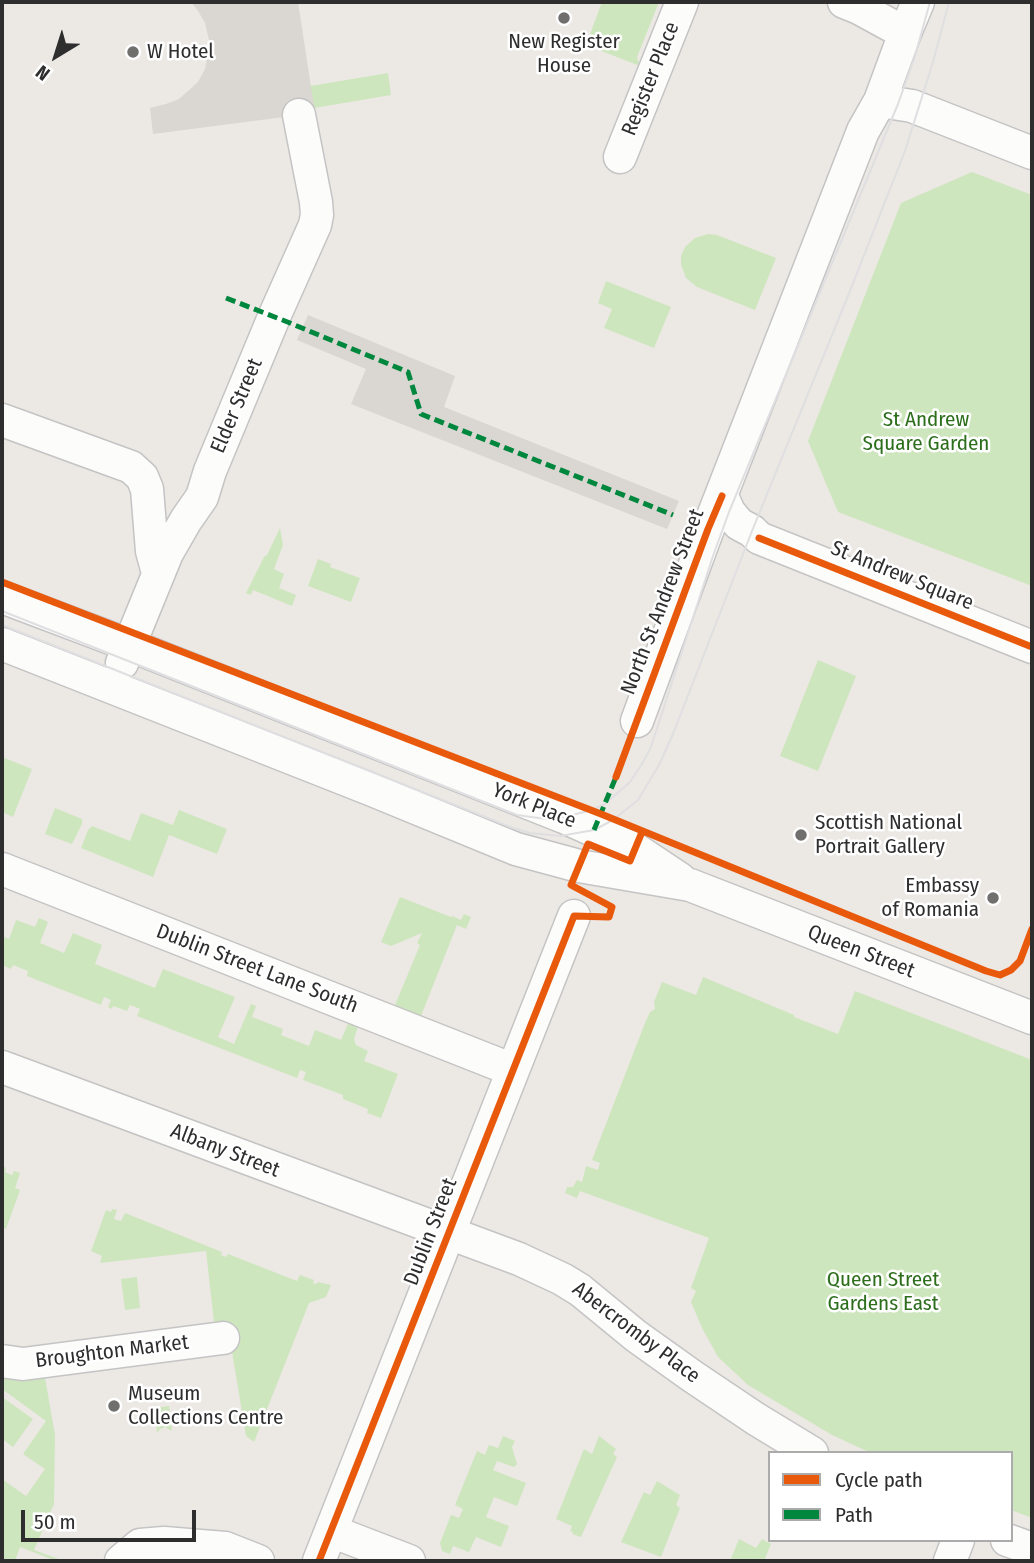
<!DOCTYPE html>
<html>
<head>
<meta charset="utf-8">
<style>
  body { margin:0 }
  #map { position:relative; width:1034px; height:1563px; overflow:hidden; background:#ece8e4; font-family:"Fira Sans Condensed",sans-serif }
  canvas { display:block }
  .frame { position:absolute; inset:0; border:4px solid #2e2e2e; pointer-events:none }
  .legend { position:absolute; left:768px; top:1451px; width:245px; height:91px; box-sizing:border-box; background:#fff; border:2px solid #ababab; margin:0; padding:9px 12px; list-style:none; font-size:21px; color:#2e2e2e }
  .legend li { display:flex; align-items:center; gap:14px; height:35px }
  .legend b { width:35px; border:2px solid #ababab }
  .north { position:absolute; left:21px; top:21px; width:70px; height:70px; -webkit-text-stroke:5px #fff; paint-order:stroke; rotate:218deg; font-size:19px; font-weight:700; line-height:28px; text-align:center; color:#2e2e2e }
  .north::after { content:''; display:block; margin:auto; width:24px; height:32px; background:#2e2e2e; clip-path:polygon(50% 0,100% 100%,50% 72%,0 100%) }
  .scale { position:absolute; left:21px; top:1510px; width:175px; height:32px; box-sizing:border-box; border:4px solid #2e2e2e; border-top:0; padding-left:9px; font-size:21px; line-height:24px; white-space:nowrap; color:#2e2e2e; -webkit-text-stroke:5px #fff; paint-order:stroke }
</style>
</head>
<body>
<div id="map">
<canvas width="1034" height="1563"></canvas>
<div class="frame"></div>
<ul class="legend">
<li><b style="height:9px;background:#e8590c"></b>Cycle path</li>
<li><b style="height:9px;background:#00873e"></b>Path</li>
</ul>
<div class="north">N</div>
<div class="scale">50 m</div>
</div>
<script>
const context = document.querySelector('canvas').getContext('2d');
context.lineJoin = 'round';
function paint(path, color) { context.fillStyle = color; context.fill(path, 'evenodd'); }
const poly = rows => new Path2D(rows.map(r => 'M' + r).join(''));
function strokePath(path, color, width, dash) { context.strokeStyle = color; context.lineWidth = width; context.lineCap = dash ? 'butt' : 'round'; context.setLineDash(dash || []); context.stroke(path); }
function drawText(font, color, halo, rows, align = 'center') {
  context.font = font + ' "Fira Sans Condensed",sans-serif'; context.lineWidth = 5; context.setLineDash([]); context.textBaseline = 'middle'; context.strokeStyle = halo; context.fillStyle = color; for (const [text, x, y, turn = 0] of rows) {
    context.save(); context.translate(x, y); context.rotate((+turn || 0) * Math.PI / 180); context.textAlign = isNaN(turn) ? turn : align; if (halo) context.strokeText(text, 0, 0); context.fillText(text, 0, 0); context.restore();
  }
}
const green = poly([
  [602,2,659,2,637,57,640,66,586,45],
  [388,73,391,95,314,108,310,86],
  [972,172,1032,195,1032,586,838,512,808,441,901,203],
  [708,234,717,235,776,258,755,310,697,287,686,278,681,265,681,256,685,247,695,238],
  [606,281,671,307,654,348,604,328,612,309,598,303],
  [280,528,283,545,274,569,284,574,279,588,296,595,292,606,253,590,251,595,246,593,264,557,267,555],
  [318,559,331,564,330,567,360,578,351,602,308,586],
  [818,660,856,676,818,771,780,756],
  [2,757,32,769,13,817,2,812],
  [55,808,82,819,82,824,72,844,45,834],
  [179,810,227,829,217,854,169,835,153,877,81,848,88,830,92,826,130,841,141,813,173,825],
  [400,897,451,917,452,916,461,920,464,914,471,917,466,929,457,925,419,1021,393,1010,420,945,417,943,422,933,391,946,381,942],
  [39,918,48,922,40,943,64,953,73,933,102,945,95,964,155,988,163,969,235,997,218,1037,234,1044,251,1004,256,1006,252,1017,283,1029,281,1035,309,1046,315,1030,341,1040,350,1019,359,1023,354,1039,356,1045,368,1051,364,1061,398,1074,381,1118,367,1113,368,1109,343,1099,343,1095,303,1080,306,1072,300,1070,297,1078,137,1016,140,1009,130,1005,127,1011,113,1006,112,1009,108,1007,111,1000,104,997,101,1005,27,976,28,971,13,965,11,969,2,965,2,944,4,937,9,939,16,920,35,927],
  [703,977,794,1015,794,1017,838,1034,855,991,1032,1060,1032,1518,1011,1510,1011,1453,871,1453,832,1435,748,1385,718,1357,702,1328,691,1302,696,1291,691,1288,709,1238,580,1191,577,1198,565,1193,567,1187,573,1187,577,1180,582,1182,586,1166,598,1170,600,1163,592,1160,645,1023,650,1012,655,1009,654,1002,662,982,696,995],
  [3,1166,6,1168,5,1172,12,1175,14,1171,20,1173,15,1188,20,1190,6,1229,2,1227,2,1170],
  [112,1209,117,1210,114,1219,121,1221,125,1213,222,1252,221,1255,226,1257,228,1254,297,1281,300,1275,314,1280,313,1283,316,1284,318,1282,331,1285,326,1297,309,1303,254,1442,246,1436,227,1322,214,1322,206,1251,100,1263,102,1256,91,1251,106,1210,111,1212],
  [137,1277,140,1308,125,1310,121,1279],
  [2,1371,44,1372,55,1435,54,1504,34,1550,64,1561,50,1561,51,1559,20,1547,15,1561,2,1561,2,1479,26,1496,45,1469,23,1454,46,1421,2,1389],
  [2,1397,33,1419,13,1447,2,1439],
  [169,1406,172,1431,165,1427,160,1429,157,1433,155,1408],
  [503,1436,515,1441,512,1447,517,1464,514,1467,497,1461,493,1470,526,1483,517,1506,494,1497,486,1517,509,1526,501,1547,476,1537,469,1552,453,1546,450,1554,442,1551,440,1543,451,1515,459,1518,463,1509,455,1505,477,1451,485,1455,489,1445,498,1448],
  [599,1436,616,1449,613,1454,617,1457,581,1537,572,1534,573,1532,570,1531,572,1526,556,1519,584,1449,592,1454],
  [657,1481,680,1495,676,1505,680,1508,661,1557,621,1542,644,1492,650,1495],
  [739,1539,756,1548,762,1539,771,1544,764,1561,730,1561]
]);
const plaza = poly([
  [191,2,298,2,315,113,153,134,150,108,166,104,179,99,198,82,205,69,208,55,209,40,205,23,198,11],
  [308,315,455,376,444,407,679,501,667,529,351,404,366,369,297,340]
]);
const minor = poly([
  [844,2,859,8,905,33],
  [880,101,912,106,1032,153],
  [620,157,682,2],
  [2,420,131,467,142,477,147,489,152,551,158,573],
  [722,496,729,512,739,524,752,531,759,538,1032,647],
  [2,597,129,645,564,817,635,849,680,879],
  [2,644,370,789,516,849,579,866,690,885,1032,1018],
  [122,663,167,553,186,520,202,497,210,471,274,317,315,225,317,215,316,202,299,115],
  [637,721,708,529,863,131,880,101,905,33,918,2],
  [2,869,513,1070],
  [2,1067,519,1259,562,1279,580,1290,636,1336,692,1376,756,1419,812,1453],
  [2,1361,23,1364,223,1338],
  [331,1531,409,1561],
  [1007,1540,1032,1549],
  [121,1561,140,1545,164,1543,225,1548,258,1561],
  [319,1561,574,916],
  [950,1561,958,1540]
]);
const tram = poly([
  [2,611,517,815,546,819,564,817,592,810,605,804,630,782,642,764,651,747,713,556,729,512,898,104,915,56,930,2],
  [2,625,513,828,530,833,560,836,594,830,613,820,638,800,659,765,673,734,752,531,848,296,905,151,933,62,949,2]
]);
const quiet = poly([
  [226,298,285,321,408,372,421,414,673,515],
  [594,830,618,772]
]);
const cycleway = poly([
  [759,538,1032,647],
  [2,582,601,814,986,971,1000,975,1011,970,1020,961,1032,929],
  [616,777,708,529,722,496],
  [319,1561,574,916,609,917,612,907,571,885,588,844,630,861,642,832]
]);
const markers = [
  [564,18,7,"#706f6e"],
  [133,52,7,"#706f6e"],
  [801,835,7,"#706f6e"],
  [993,898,7,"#706f6e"],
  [114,1406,7,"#706f6e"]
];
const poiNames = [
  ["New Register",564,42,"center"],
  ["House",564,66,"center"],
  ["W Hotel",147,52],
  ["Scottish National",815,823],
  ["Portrait Gallery",815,847],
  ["Embassy",979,886,"right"],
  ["of Romania",979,910,"right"],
  ["Museum",128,1394],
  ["Collections Centre",128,1418]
];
const streetNames = [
  ["Register Place",651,79,-68],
  ["Elder Street",237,406,-67],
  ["St Andrew Square",902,576,22],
  ["North St Andrew Street",663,602,-69],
  ["York Place",534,806,22],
  ["Queen Street",861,952,21],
  ["Dublin Street Lane South",257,969,21],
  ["Albany Street",225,1151,21],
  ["Dublin Street",431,1232,-69],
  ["Abercromby Place",636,1333,37],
  ["Broughton Market",112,1352,-7]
];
const parkNames = [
  ["St Andrew",926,420],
  ["Square Garden",926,444],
  ["Queen Street",883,1280],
  ["Gardens East",883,1304]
];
paint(green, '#cee6be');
paint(plaza, '#dad6d2');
strokePath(minor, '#c5c4c5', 35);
strokePath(minor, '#fcfcfb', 32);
strokePath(tram, '#dfdfe1', 2);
strokePath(quiet, '#00873e', 5, [10, 5]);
strokePath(cycleway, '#e8590c', 7);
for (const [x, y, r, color] of markers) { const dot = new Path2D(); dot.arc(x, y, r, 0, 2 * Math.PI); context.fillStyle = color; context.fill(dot); strokePath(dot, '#fff', 2.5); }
drawText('21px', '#2e2e2e', '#fff', poiNames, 'left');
drawText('21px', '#2e2e2e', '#fff', streetNames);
drawText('21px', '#2c6e1b', '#fff', parkNames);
</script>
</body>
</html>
